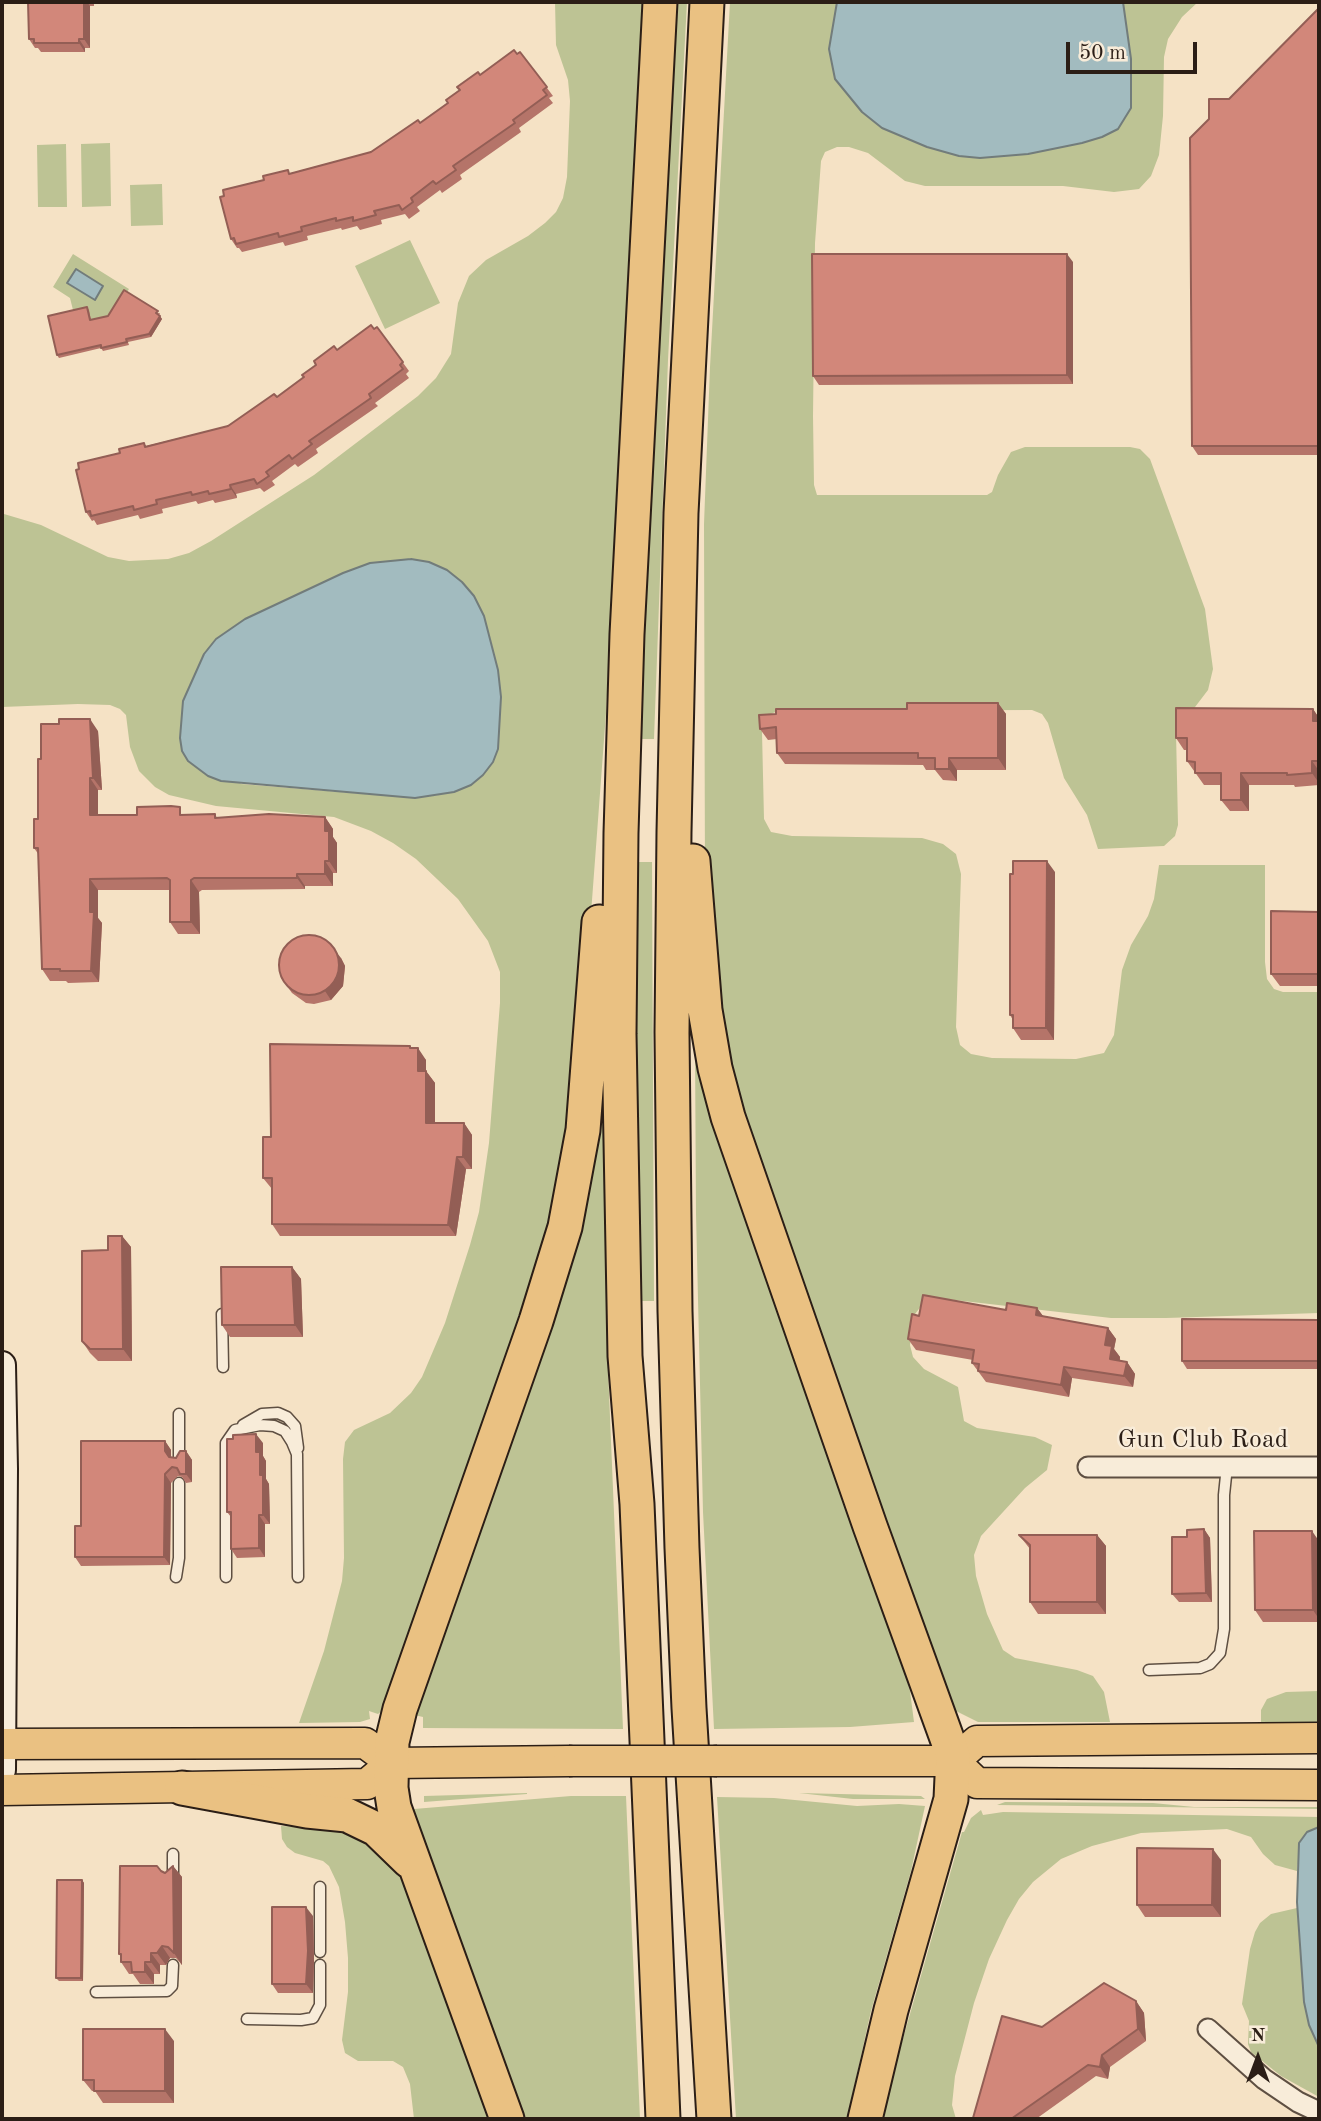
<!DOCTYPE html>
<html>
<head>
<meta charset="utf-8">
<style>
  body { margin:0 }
  #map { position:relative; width:1321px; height:2121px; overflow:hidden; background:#f5e2c5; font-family:"Old Standard TT",serif }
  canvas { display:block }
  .frame { position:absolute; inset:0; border:4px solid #2b1e16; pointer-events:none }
  .north { position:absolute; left:1223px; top:2023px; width:70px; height:70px; -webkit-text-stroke:5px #f8ecd9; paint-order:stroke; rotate:0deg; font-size:19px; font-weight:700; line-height:28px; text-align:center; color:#2b1e16 }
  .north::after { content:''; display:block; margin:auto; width:24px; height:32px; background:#2b1e16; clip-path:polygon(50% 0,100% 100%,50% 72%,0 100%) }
  .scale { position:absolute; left:1066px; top:42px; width:131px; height:32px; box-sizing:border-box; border:4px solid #2b1e16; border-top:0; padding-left:9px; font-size:21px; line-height:24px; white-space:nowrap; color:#2b1e16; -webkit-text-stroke:5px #f8ecd9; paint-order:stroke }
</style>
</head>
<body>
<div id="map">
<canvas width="1321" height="2121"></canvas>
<div class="frame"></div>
<div class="north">N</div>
<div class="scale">50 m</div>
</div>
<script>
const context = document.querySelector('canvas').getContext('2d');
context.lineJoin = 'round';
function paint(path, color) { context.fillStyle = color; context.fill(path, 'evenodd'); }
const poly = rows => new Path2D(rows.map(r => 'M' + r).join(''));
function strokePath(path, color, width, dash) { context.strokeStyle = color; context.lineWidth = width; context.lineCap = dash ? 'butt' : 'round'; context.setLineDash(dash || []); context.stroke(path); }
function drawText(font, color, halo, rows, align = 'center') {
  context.font = font + ' "Old Standard TT",serif'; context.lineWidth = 5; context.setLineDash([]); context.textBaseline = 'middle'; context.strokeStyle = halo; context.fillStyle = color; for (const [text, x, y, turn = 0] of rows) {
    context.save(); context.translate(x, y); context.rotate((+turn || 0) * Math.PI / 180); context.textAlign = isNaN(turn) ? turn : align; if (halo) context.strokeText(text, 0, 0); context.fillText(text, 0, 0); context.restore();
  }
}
const green = poly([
  [555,2,642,2,606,713,579,1074,553,1231,383,1710,378,1714,369,1711,370,1719,360,1722,299,1723,324,1651,342,1581,344,1558,343,1459,345,1442,354,1430,390,1413,411,1393,422,1377,445,1323,470,1245,479,1212,489,1143,500,1003,500,972,488,941,458,899,416,859,393,843,371,831,334,817,216,806,169,795,155,787,139,771,130,747,126,715,120,709,110,705,78,704,2,707,4,514,41,525,108,557,129,561,168,559,189,553,211,541,314,475,418,396,436,378,451,354,458,303,469,276,486,260,528,236,545,223,556,212,563,198,567,177,570,101,568,80,556,45],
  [411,559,429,562,447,570,462,582,484,616,492,645,498,671,471,785,438,795,415,798,241,784,183,701,204,654,216,639,245,619,307,590,370,563],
  [673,2,687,2,668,360,654,739,636,739],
  [730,2,1198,2,1182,17,1168,39,1164,57,1163,116,1159,155,1151,176,1139,189,1114,192,1063,186,925,186,905,181,868,153,849,147,837,147,825,152,821,161,815,243,813,416,814,485,817,495,987,495,992,492,998,475,1011,452,1025,447,1130,447,1140,449,1150,459,1205,609,1213,669,1208,690,1176,732,1178,825,1175,836,1164,846,1098,849,1087,815,1064,778,1048,723,1042,714,1032,710,778,711,768,715,762,732,764,819,771,832,792,836,922,838,943,844,956,854,961,874,956,1027,960,1045,971,1054,992,1058,1076,1059,1104,1053,1114,1035,1122,970,1131,945,1148,916,1154,899,1159,865,1265,865,1265,962,1267,979,1274,989,1283,992,1319,992,1319,1313,1166,1318,1111,1318,946,1299,922,1305,915,1314,910,1345,913,1357,924,1369,958,1387,964,1421,977,1428,1035,1437,1052,1445,1047,1470,1025,1488,981,1536,974,1555,976,1576,987,1614,1003,1650,1015,1658,1077,1670,1093,1676,1104,1692,1110,1722,978,1722,956,1711,948,1703,728,1088,705,883,704,524,710,367],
  [110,143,111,206,82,207,81,144],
  [66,144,67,207,38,207,37,145],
  [162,184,163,225,131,226,130,185],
  [410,240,440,303,385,329,355,266],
  [73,254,129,289,113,314,97,322,74,314,70,298,53,287],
  [633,862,652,862,654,1301,636,1301],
  [695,1049,890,1621,910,1691,914,1722,850,1727,714,1729,703,1512,696,1214],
  [602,1076,608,1369,623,1729,423,1728,423,1717,410,1714],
  [1319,1691,1319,1724,1261,1725,1261,1710,1267,1699,1286,1692],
  [527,1793,527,1794,424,1802,424,1796],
  [799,1793,921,1796,925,1799,853,1799],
  [571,1796,626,1796,640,2119,518,2119,415,1821,414,1809],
  [717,1797,774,1798,857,1806,899,1804,925,1806,911,1871,871,2011,847,2119,736,2119],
  [1005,1802,1153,1803,1194,1807,1319,1807,1319,1809,997,1805],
  [981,1810,983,1815,1003,1812,1319,1817,1319,1827,1313,1829,1301,1839,1297,1871,1275,1865,1263,1854,1251,1837,1227,1829,1141,1833,1092,1846,1061,1859,1033,1882,1019,1899,1007,1920,989,1959,974,2003,955,2076,952,2105,956,2119,880,2119,962,1832,964,1832,971,1818],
  [281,1826,338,1829,357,1838,395,1859,493,2119,414,2119,410,2084,403,2067,393,2061,358,2061,345,2053,342,2040,348,1992,348,1958,345,1922,339,1887,329,1866,323,1861,295,1853,287,1847,282,1839],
  [1297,1908,1304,2002,1314,2037,1319,2047,1319,2097,1281,2076,1251,2052,1248,2044,1249,2021,1242,2004,1250,1949,1255,1932,1260,1923,1271,1914]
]);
const water = poly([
  [837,2,1123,2,1131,59,1131,108,1118,129,1102,137,1082,143,1028,154,980,158,959,156,927,147,882,128,862,112,835,79,829,49,837,2],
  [76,269,103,286,95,300,67,283,76,269],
  [411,559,429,562,447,570,462,582,474,596,484,616,498,670,501,697,498,749,493,762,483,775,471,785,454,792,415,798,221,781,208,776,188,761,182,751,180,738,183,701,204,654,216,639,245,619,343,573,370,563,411,559],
  [1319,1827,1319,2047,1309,2025,1304,2002,1297,1902,1299,1843,1307,1832,1319,1827]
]);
const lane = poly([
  [222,1314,223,1367],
  [243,1425,262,1414,278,1413,287,1417,295,1426,298,1448],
  [179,1460,179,1414],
  [176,1577,179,1558,179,1483],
  [226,1577,226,1443,235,1430,260,1425,274,1426,285,1431,292,1442,297,1454,298,1577],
  [1149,1670,1200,1668,1210,1664,1220,1653,1224,1629,1224,1495,1227,1466],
  [173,1877,173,1854],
  [320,1887,320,1952],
  [96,1992,167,1991,172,1986,173,1965],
  [247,2019,301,2020,313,2018,320,2005,320,1965]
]);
const street = poly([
  [1088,1467,1319,1467],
  [1208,2029,1264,2079,1298,2102,1319,2112]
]);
const secondary = poly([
  [2,1365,4,1469,2,1770]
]);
const primary = poly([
  [2,1744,365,1743,392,1763,569,1761],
  [717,1761,954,1761,977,1741,1319,1738],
  [954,1761,977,1783,1319,1785],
  [2,1790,367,1784,392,1763]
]);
const highway = poly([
  [660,2,627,634,621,833,619,1034,625,1356,637,1504,663,2119],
  [707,2,681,513,674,832,672,1033,675,1311,682,1548,689,1708,714,2119],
  [693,861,705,1010,715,1068,728,1117,870,1526,953,1755,951,1799,891,2010,865,2119],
  [182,1788,307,1811,347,1815,376,1829,409,1861],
  [507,2119,394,1807,391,1788,392,1742,400,1709,536,1321,565,1227,583,1130,599,922]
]);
const primaryBridge = poly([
  [569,1761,717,1761]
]);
const wall = poly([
  [28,2,94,2,94,6,90,6,90,48,85,48,85,52,41,52,38,48,35,48,29,39],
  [1319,8,1319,455,1198,455,1192,446,1229,99],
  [520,52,553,96,549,98,553,103,519,128,521,132,460,175,462,179,442,193,440,190,417,207,420,211,409,219,405,214,381,220,382,224,360,230,357,226,342,230,341,228,307,236,308,240,285,246,283,242,242,252,239,248,237,248,231,239,291,173,371,152,420,123,448,103,480,75],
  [1073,262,1073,384,819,385,813,376],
  [87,307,89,310,91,320,160,313,159,315,162,319,151,337,128,342,129,345,103,351,101,348,59,358,57,355],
  [377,327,409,371,406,374,409,378,375,403,378,406,316,449,318,453,298,467,295,464,272,481,275,485,264,492,260,488,236,494,237,498,215,503,213,500,198,504,196,501,162,509,163,513,140,519,138,515,97,525,94,520,92,521,86,512,120,453,144,443,146,446,228,426,277,397,304,377,337,350],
  [998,703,1006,714,1006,770,957,770,957,781,943,780,935,770,926,770,923,765,785,764,777,753,777,739,768,740,760,729,907,709],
  [1313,709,1319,718,1319,785,1295,787,1294,785,1249,785,1249,811,1230,811,1221,800,1221,785,1204,785,1187,761,1187,750,1184,750,1176,738],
  [98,731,102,790,98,790,98,815,215,814,217,818,325,817,333,829,333,837,337,843,337,873,333,873,333,886,305,886,305,889,202,890,199,892,200,934,178,934,170,922,170,890,98,890,98,918,102,923,99,982,68,983,66,981,50,981,42,969,39,855,34,848,38,819,41,759],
  [1055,872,1054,1040,1021,1040,1013,1028,1013,1020,1010,1015],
  [1319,912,1319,986,1280,986,1271,974],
  [341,958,345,966,343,986,331,1000,314,1004,306,1003,292,993,281,978],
  [410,1046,426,1060,426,1071,435,1083,435,1123,464,1123,472,1135,472,1169,466,1169,456,1236,280,1236,272,1224,272,1189,263,1178,271,1137],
  [122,1236,131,1247,132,1361,98,1361,90,1353,82,1341,108,1250],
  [292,1267,301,1279,303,1337,230,1337,222,1325],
  [1037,1308,1043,1316,1108,1328,1116,1339,1114,1349,1120,1357,1120,1361,1127,1362,1135,1374,1133,1387,1072,1378,1069,1397,986,1382,972,1363,973,1360,916,1350,908,1339,919,1316],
  [1319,1320,1319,1369,1187,1369,1182,1361],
  [165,1441,171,1450,171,1457,176,1458,186,1451,192,1460,192,1482,186,1483,182,1477,178,1476,171,1483,170,1565,81,1566,75,1557,81,1526],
  [263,1443,263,1456,266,1461,266,1479,269,1484,270,1524,265,1524,265,1557,237,1558,231,1549,231,1517,227,1512],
  [1204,1529,1210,1538,1212,1602,1179,1602,1172,1594,1187,1537],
  [1019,1535,1097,1535,1106,1546,1106,1614,1038,1614,1030,1602,1030,1549],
  [1319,1541,1319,1622,1263,1622,1255,1610],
  [1221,1860,1221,1917,1145,1917,1137,1905],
  [157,1866,162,1872,165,1873,173,1866,182,1877,182,1965,176,1958,170,1958,166,1965,160,1965,160,1974,154,1974,154,1984,140,1984,133,1974,129,1974,121,1962,121,1957,119,1954],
  [82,1880,84,1883,83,1981,59,1981,56,1978],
  [313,1916,314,1960,313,1993,278,1993,272,1984],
  [1136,2001,1144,2013,1146,2041,1110,2067,1108,2079,1096,2076,1036,2119,973,2119,1042,2027],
  [174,2041,174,2103,103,2103,95,2091,92,2091,83,2080]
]);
const shadedWall = poly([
  [84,2,87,2,90,6,90,48,84,39],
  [79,39,85,48,85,52,79,43],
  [1067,254,1073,262,1073,384,1067,375],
  [160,316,162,319,151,337,149,334],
  [230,485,236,494,237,498,231,489],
  [998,703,1006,714,1006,770,998,758],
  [1313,709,1319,718,1319,730,1313,721],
  [90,719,98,731,102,790,93,778],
  [949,758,957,770,957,781,949,769],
  [1312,761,1319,771,1319,783,1312,773],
  [1241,773,1249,785,1249,811,1241,800],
  [90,778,98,790,98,827,90,815],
  [325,817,333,829,333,837,337,843,337,873,329,861,325,831],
  [325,861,333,873,333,886,325,874],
  [1047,861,1055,872,1054,1040,1046,1028],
  [297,874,305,886,305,889,297,878],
  [90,879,98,890,98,918,102,923,99,982,91,971],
  [191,880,199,892,200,934,191,922],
  [334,949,341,958,345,966,343,986,331,1000,325,991],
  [410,1046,418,1057,418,1048,426,1060,426,1083,418,1071],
  [426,1071,435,1083,435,1135,426,1123],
  [464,1123,472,1135,472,1169,463,1157],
  [457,1157,466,1169,456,1236,448,1225],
  [122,1236,131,1247,132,1361,123,1349],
  [292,1267,301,1279,303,1337,295,1325],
  [1037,1308,1046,1320,1036,1315],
  [1108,1328,1116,1339,1114,1349,1120,1357,1118,1371,1110,1359,1105,1345],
  [1127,1362,1135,1374,1133,1387,1124,1376],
  [1064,1367,1072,1378,1069,1397,1061,1385],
  [256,1434,263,1443,263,1456,266,1461,266,1479,269,1484,270,1524,263,1515,260,1475,256,1452],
  [165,1441,171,1450,171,1460,165,1451],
  [186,1451,192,1460,192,1482,186,1474],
  [165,1474,171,1483,170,1565,164,1557],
  [259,1515,265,1524,265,1557,259,1548],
  [1204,1529,1210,1538,1212,1602,1206,1593],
  [1312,1531,1319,1541,1319,1619,1313,1610],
  [1097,1535,1106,1546,1106,1614,1097,1602],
  [1213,1849,1221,1860,1221,1917,1212,1905],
  [173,1866,182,1877,182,1965,174,1953],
  [82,1880,84,1883,83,1981,81,1978],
  [306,1907,313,1916,314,1960,313,1993,306,1984],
  [162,1946,170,1958,166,1965,157,1953],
  [151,1953,160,1965,160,1974,151,1962],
  [145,1962,154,1974,154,1984,145,1972],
  [1136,2001,1144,2013,1146,2041,1138,2029],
  [165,2029,174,2041,174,2103,165,2091],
  [1102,2055,1110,2067,1108,2079,1100,2067]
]);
const building = poly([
  [28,2,84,2,84,39,79,39,79,43,34,43,34,39,29,39,28,2],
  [1319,8,1319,446,1192,446,1190,138,1209,119,1209,99,1229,99,1319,8],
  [514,50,517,54,520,52,547,87,543,90,547,95,513,120,515,123,453,166,456,170,436,184,433,181,411,198,413,202,402,210,399,205,374,211,376,215,353,221,353,217,336,221,336,218,301,227,302,231,279,237,278,233,236,244,234,238,231,239,220,197,224,196,223,190,264,180,263,176,288,170,289,174,371,152,418,120,420,123,448,103,446,100,460,90,457,87,478,72,480,75,514,50],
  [812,254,1067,254,1067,375,813,376,812,254],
  [124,290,158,311,156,313,160,316,149,334,126,339,127,342,101,348,101,345,57,355,48,316,87,307,90,320,108,316,124,290],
  [371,325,374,329,377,327,403,362,400,365,403,369,369,394,371,398,309,441,312,444,292,459,289,455,266,472,269,476,257,484,254,479,230,485,231,489,209,494,208,491,192,495,191,492,156,500,157,504,134,510,133,506,91,516,90,511,86,512,76,470,79,469,78,463,120,453,119,449,144,443,145,447,228,426,274,394,277,397,304,377,302,375,316,365,314,361,334,346,337,350,371,325],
  [907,703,998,703,998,758,949,758,949,769,935,769,935,758,918,758,918,753,777,753,776,727,760,729,759,715,776,714,776,709,907,709,907,703],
  [1176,708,1313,709,1313,721,1319,721,1319,761,1312,761,1312,773,1287,775,1287,773,1241,773,1241,800,1221,800,1221,773,1195,773,1195,762,1187,761,1187,738,1176,738,1176,708],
  [59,719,90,719,93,778,90,778,90,815,137,815,137,807,171,806,180,807,180,815,215,814,215,818,269,814,325,817,325,831,329,831,329,861,325,861,325,874,297,874,297,878,194,878,191,880,191,922,170,922,170,880,167,878,90,879,90,912,94,912,91,971,60,971,60,969,42,969,38,848,34,848,34,819,38,819,38,759,41,759,41,724,59,724,59,719],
  [1013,861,1047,861,1046,1028,1013,1028,1013,1015,1010,1015,1010,874,1013,874,1013,861],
  [1271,911,1319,912,1319,974,1271,974,1271,911],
  '279 965a30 30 0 1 1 60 0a30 30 0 1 1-60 0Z',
  [270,1044,410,1046,410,1048,418,1048,418,1071,426,1071,426,1123,464,1123,463,1157,457,1157,448,1225,272,1224,272,1178,263,1178,263,1137,271,1137,270,1044],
  [108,1236,122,1236,123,1349,90,1349,82,1341,82,1251,108,1250,108,1236],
  [221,1267,292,1267,295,1325,222,1325,221,1267],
  [923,1295,1006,1310,1007,1303,1037,1308,1036,1315,1108,1328,1105,1345,1112,1346,1110,1359,1127,1362,1124,1376,1064,1367,1061,1385,978,1371,979,1364,972,1363,974,1350,908,1339,912,1314,919,1316,923,1295],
  [1182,1319,1319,1320,1319,1361,1182,1361,1182,1319],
  [256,1434,256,1452,260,1452,260,1475,263,1475,263,1515,259,1515,259,1548,231,1549,231,1512,227,1512,227,1439,233,1439,233,1435,256,1434],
  [81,1441,165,1441,165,1451,169,1457,176,1458,180,1451,186,1451,186,1474,180,1474,177,1468,172,1467,165,1474,164,1557,75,1557,75,1526,81,1526,81,1441],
  [1204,1529,1206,1593,1172,1594,1172,1537,1187,1537,1187,1530,1204,1529],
  [1254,1531,1312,1531,1313,1610,1255,1610,1254,1531],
  [1019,1535,1097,1535,1097,1602,1030,1602,1030,1545,1019,1535],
  [1137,1848,1213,1849,1212,1905,1137,1905,1137,1848],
  [120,1866,157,1866,161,1871,165,1873,173,1866,174,1953,168,1947,162,1946,157,1953,151,1953,151,1962,145,1962,145,1972,132,1972,131,1962,121,1962,121,1954,119,1954,120,1866],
  [57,1880,82,1880,81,1978,56,1978,57,1880],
  [272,1907,306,1907,308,1951,306,1984,272,1984,272,1907],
  [1104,1983,1136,2001,1138,2029,1102,2055,1100,2067,1088,2065,1011,2119,973,2118,1002,2016,1042,2027,1104,1983],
  [83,2029,165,2029,165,2091,94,2091,94,2080,83,2080,83,2029]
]);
const streetNames = [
  ["Gun Club Road",1203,1440]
];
paint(green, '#bdc394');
paint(water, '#a2bbbf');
strokePath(water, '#727c7b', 2);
strokePath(lane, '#5e4f42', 13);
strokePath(street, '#5e4f42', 23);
strokePath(secondary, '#2b1e16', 30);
strokePath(primary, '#2b1e16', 33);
strokePath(highway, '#2b1e16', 37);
strokePath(lane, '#f8ecd9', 10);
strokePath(street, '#f8ecd9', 19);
strokePath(secondary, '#f8ecd9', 26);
strokePath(primary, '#eac182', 30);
strokePath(highway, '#eac182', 33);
strokePath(primaryBridge, '#2b1e16', 33, []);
strokePath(primaryBridge, '#eac182', 30);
paint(wall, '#b57469');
paint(shadedWall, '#935e55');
paint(building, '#d2877a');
strokePath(building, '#935e55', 2);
drawText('26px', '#2b1e16', '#f8ecd9', streetNames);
</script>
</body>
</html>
